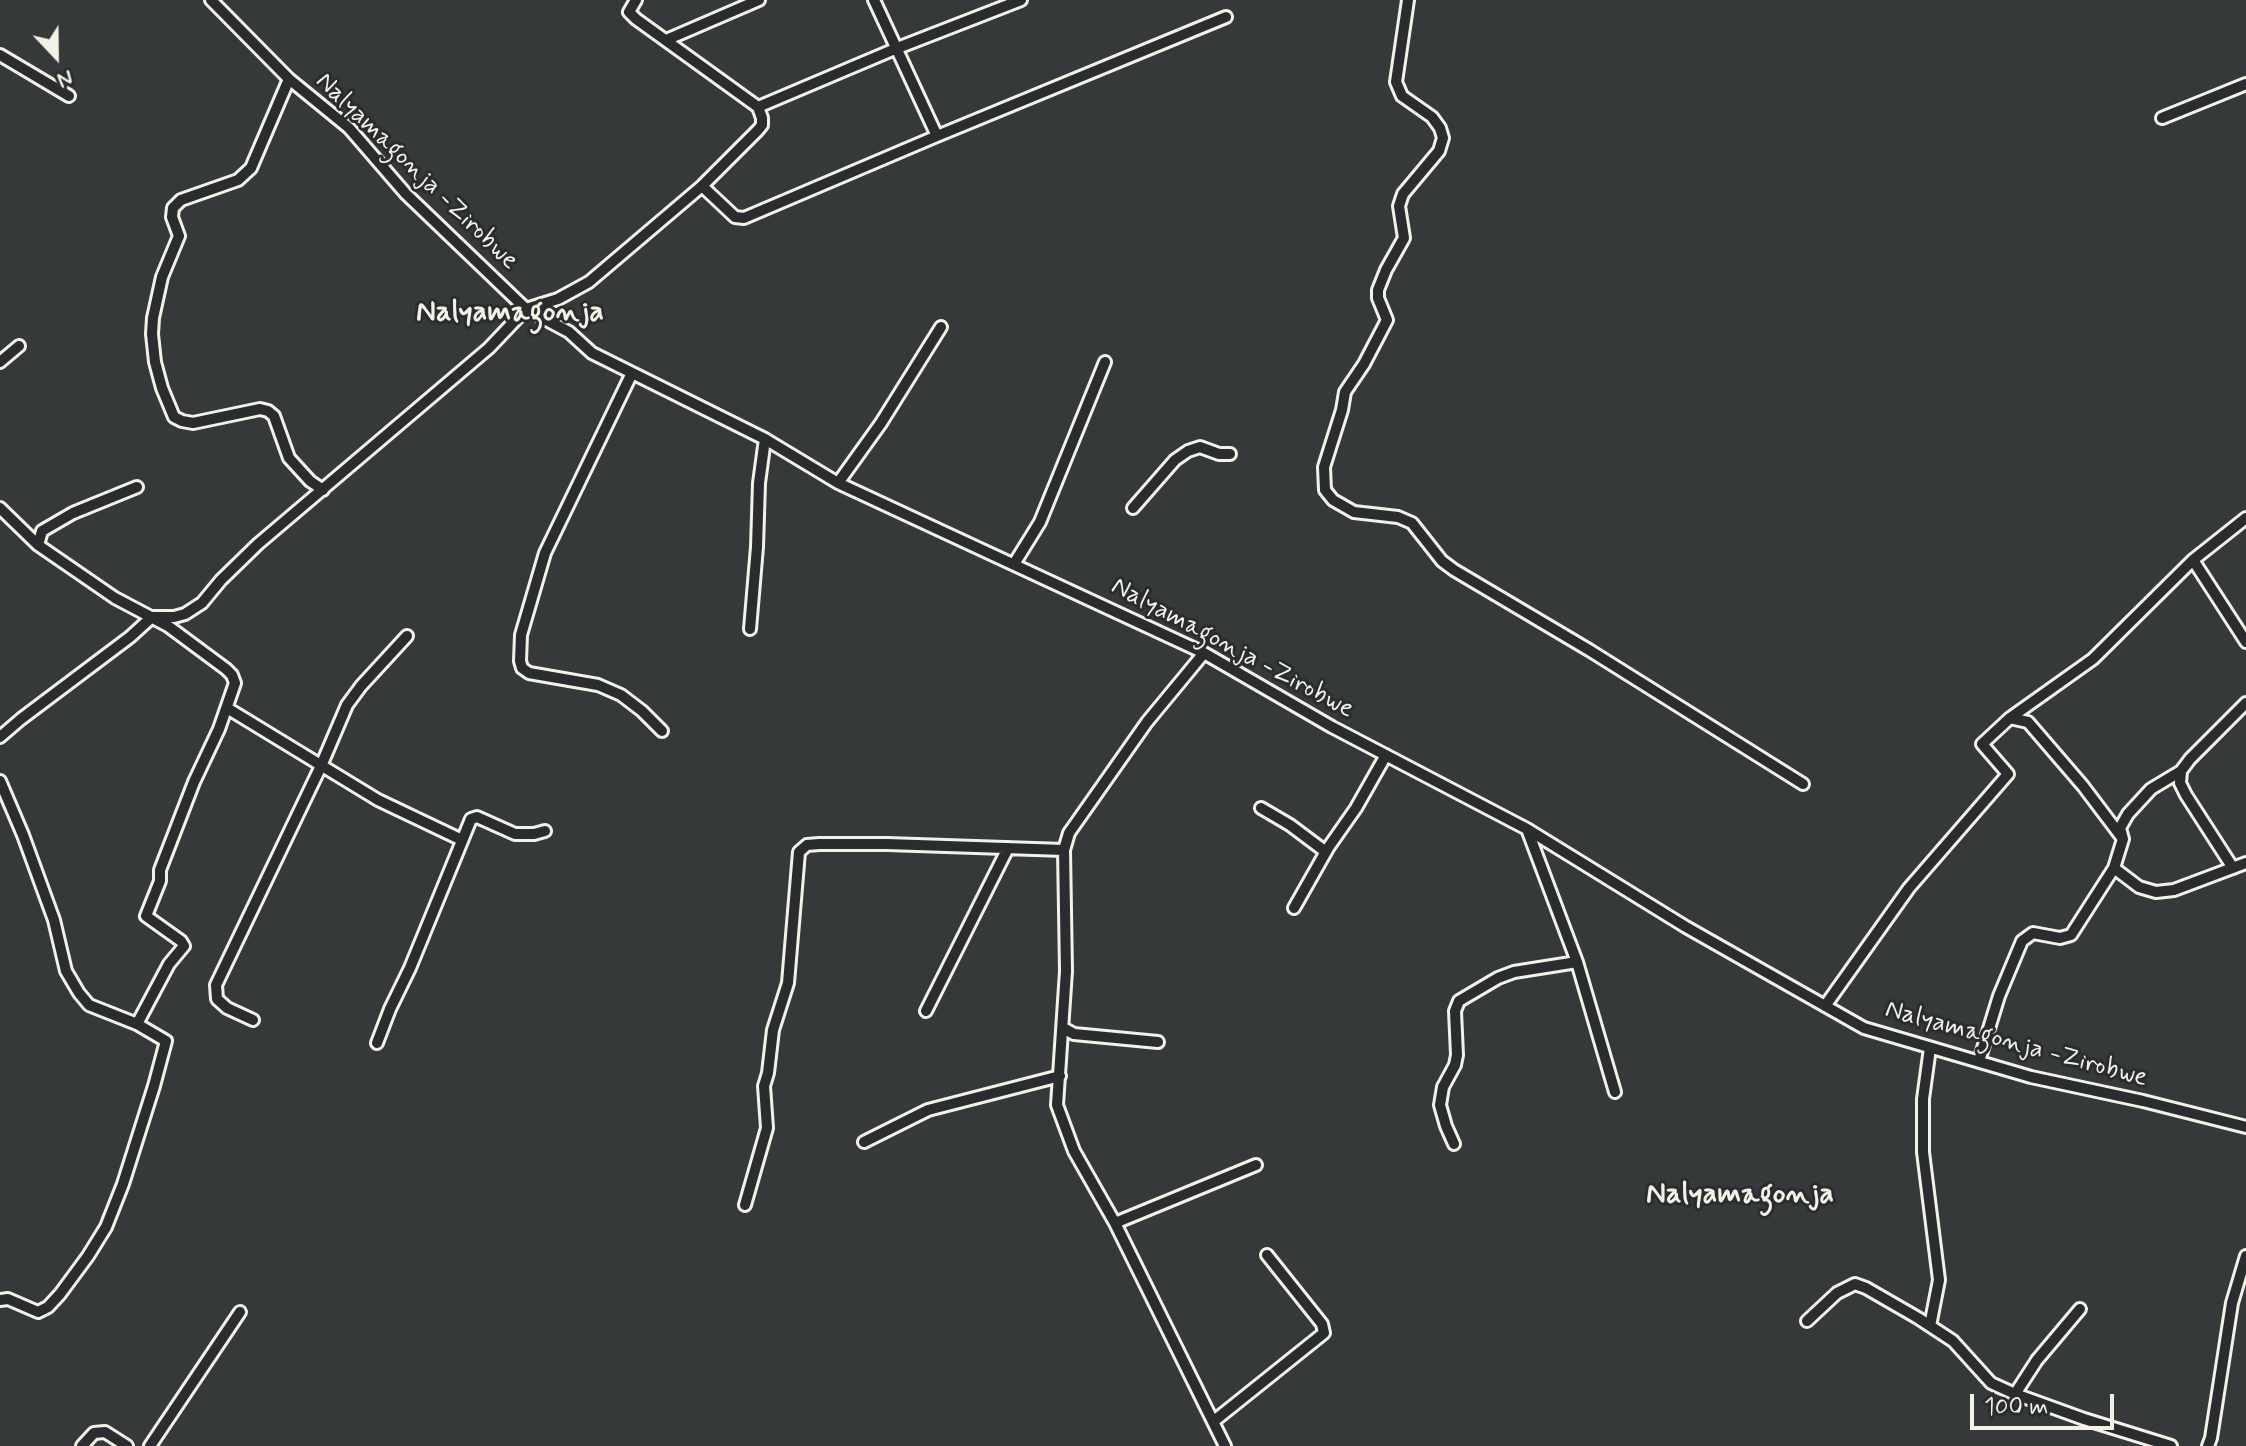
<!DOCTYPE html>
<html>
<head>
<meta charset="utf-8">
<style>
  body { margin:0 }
  #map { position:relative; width:2246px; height:1446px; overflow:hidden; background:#363939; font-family:Mynerve,sans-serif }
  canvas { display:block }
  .north { position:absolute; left:16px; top:16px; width:80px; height:80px; -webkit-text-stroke:6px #2a2d2e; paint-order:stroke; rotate:158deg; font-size:22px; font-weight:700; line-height:32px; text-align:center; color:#f4f1e8 }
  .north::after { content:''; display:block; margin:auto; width:28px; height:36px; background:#f4f1e8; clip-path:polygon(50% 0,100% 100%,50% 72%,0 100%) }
  .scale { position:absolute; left:1970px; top:1394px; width:144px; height:36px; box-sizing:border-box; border:4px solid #f4f1e8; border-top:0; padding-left:10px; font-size:24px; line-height:28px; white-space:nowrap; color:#f4f1e8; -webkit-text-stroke:6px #2a2d2e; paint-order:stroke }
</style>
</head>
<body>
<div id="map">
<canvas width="2246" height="1446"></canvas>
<div class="north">N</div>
<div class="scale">100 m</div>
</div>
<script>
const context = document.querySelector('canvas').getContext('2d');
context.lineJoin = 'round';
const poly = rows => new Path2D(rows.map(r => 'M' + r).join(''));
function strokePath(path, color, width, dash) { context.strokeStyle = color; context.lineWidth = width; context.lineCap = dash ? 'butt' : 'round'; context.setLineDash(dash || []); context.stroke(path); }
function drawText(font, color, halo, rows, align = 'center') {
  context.font = font + ' Mynerve,sans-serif'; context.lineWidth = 6; context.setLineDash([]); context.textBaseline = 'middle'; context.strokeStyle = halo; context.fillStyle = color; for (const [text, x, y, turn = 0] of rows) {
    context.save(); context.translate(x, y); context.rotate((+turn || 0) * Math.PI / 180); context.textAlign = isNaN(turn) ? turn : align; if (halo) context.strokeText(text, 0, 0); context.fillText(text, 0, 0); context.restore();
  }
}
const minor = poly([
  [211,0,289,79,349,128,406,194,526,309,569,332,592,353,765,439,838,483,1204,653,1332,727,1527,829,1686,927,1864,1028,2031,1077,2143,1101,2246,1127],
  [874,0,937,136],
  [1408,0,1396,82,1402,96,1432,117,1440,128,1443,138,1439,151,1403,194,1399,206,1404,238,1386,270,1378,290,1378,298,1387,320,1364,364,1345,392,1342,410,1324,467,1325,490,1333,500,1354,512,1398,517,1412,523,1442,561,1454,570,1589,650,1803,784],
  [666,40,759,0],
  [0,55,69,96],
  [289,79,251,168,238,180,181,200,173,208,172,217,179,236,162,277,153,318,152,334,155,362,162,388,174,417,182,421,193,423,260,409,268,411,274,416,289,458,310,481,323,490],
  [758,107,895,49,1021,0],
  [2162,118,2246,84],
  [702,186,735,217,744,218,937,136,1226,17],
  [0,362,19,346],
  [632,373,545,553,521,635,520,661,522,668,529,673,598,685,621,695,642,711,662,731],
  [838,483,881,423,941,327],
  [0,508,38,545,115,598,168,626,226,669,232,675,235,683,219,729,194,782,160,870,160,881,146,916,181,941,184,946,169,964,137,1024],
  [1133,508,1175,460,1188,451,1200,447,1219,454,1230,454],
  [38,545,42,531,73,513,137,487],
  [2193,560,2246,642],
  [1014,564,1040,522,1105,362],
  [750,629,757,547,759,483,765,439],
  [1204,653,1147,722,1069,833,1064,850,1066,971,1057,1105,1074,1151,1115,1223,1225,1446],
  [227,708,378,800,462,840],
  [2010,718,2093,659,2193,560,2246,518],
  [0,737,21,719,130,637,152,617,174,617,185,614,202,603,221,580,258,544,489,348,526,309,558,299,589,282,702,186,758,130,762,125,762,118,758,107,636,19,629,12,636,0],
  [0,781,23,835,54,920,66,971,79,993,89,1005,137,1024,166,1041,154,1086,123,1184,106,1227,88,1256,60,1294,48,1307,38,1312,8,1299,0,1300],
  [1261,808,1290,825,1326,852],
  [1527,829,1577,962,1615,1092],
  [2114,868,2139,887,2156,892,2174,890,2246,863],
  [2233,868,2186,795,2180,783,2181,771,2190,759,2246,703],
  [1294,908,1328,848,1356,808,1386,755],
  [1825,1006,1909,888,2008,774,1982,744,2010,718,2028,722,2083,786,2123,839],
  [926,1011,1008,848],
  [253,1020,227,1008,217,999,216,985,321,766,347,705,361,686,407,636],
  [1063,1028,1074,1034,1158,1042],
  [377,1043,390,1009,410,968,471,819,477,817,515,834,534,834,545,831],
  [1930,1048,1923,1099,1923,1152,1939,1280,1930,1326],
  [1979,1061,1999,996,2022,941,2033,933,2060,938,2071,935,2114,868,2123,839,2120,828,2128,814,2151,789,2181,771],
  [864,1142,928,1110,1060,1076],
  [1454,1144,1446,1126,1440,1105,1443,1087,1455,1065,1457,1055,1455,1011,1459,1001,1498,978,1514,972,1577,962],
  [745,1205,767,1128,764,1086,768,1073,773,1030,788,983,799,852,807,845,819,844,887,844,1064,850],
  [1115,1223,1256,1165],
  [1807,1321,1837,1293,1855,1284,1866,1288,1918,1318,1953,1341,1991,1383,2015,1394,2084,1419,2171,1446],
  [2015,1394,2037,1360,2080,1309],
  [1214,1421,1324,1333,1322,1324,1267,1255],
  [82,1446,94,1433,105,1432,127,1446],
  [150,1446,240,1312],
  [2208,1446,2211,1438,2232,1303,2246,1256]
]);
const streetNames = [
  ["Nalyamagonja -Zirobwe",416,172,44],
  ["Nalyamagonja -Zirobwe",1232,649,28],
  ["Nalyamagonja -Zirobwe",2016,1045,15]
];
const quarterNames = [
  ["Nalyamagonja",510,314],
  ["Nalyamagonja",1740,1196]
];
strokePath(minor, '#f4f1e8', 16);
strokePath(minor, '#2a2d2e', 10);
drawText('26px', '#f4f1e8', '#2a2d2e', streetNames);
drawText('bold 30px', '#f4f1e8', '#2a2d2e', quarterNames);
</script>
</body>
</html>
